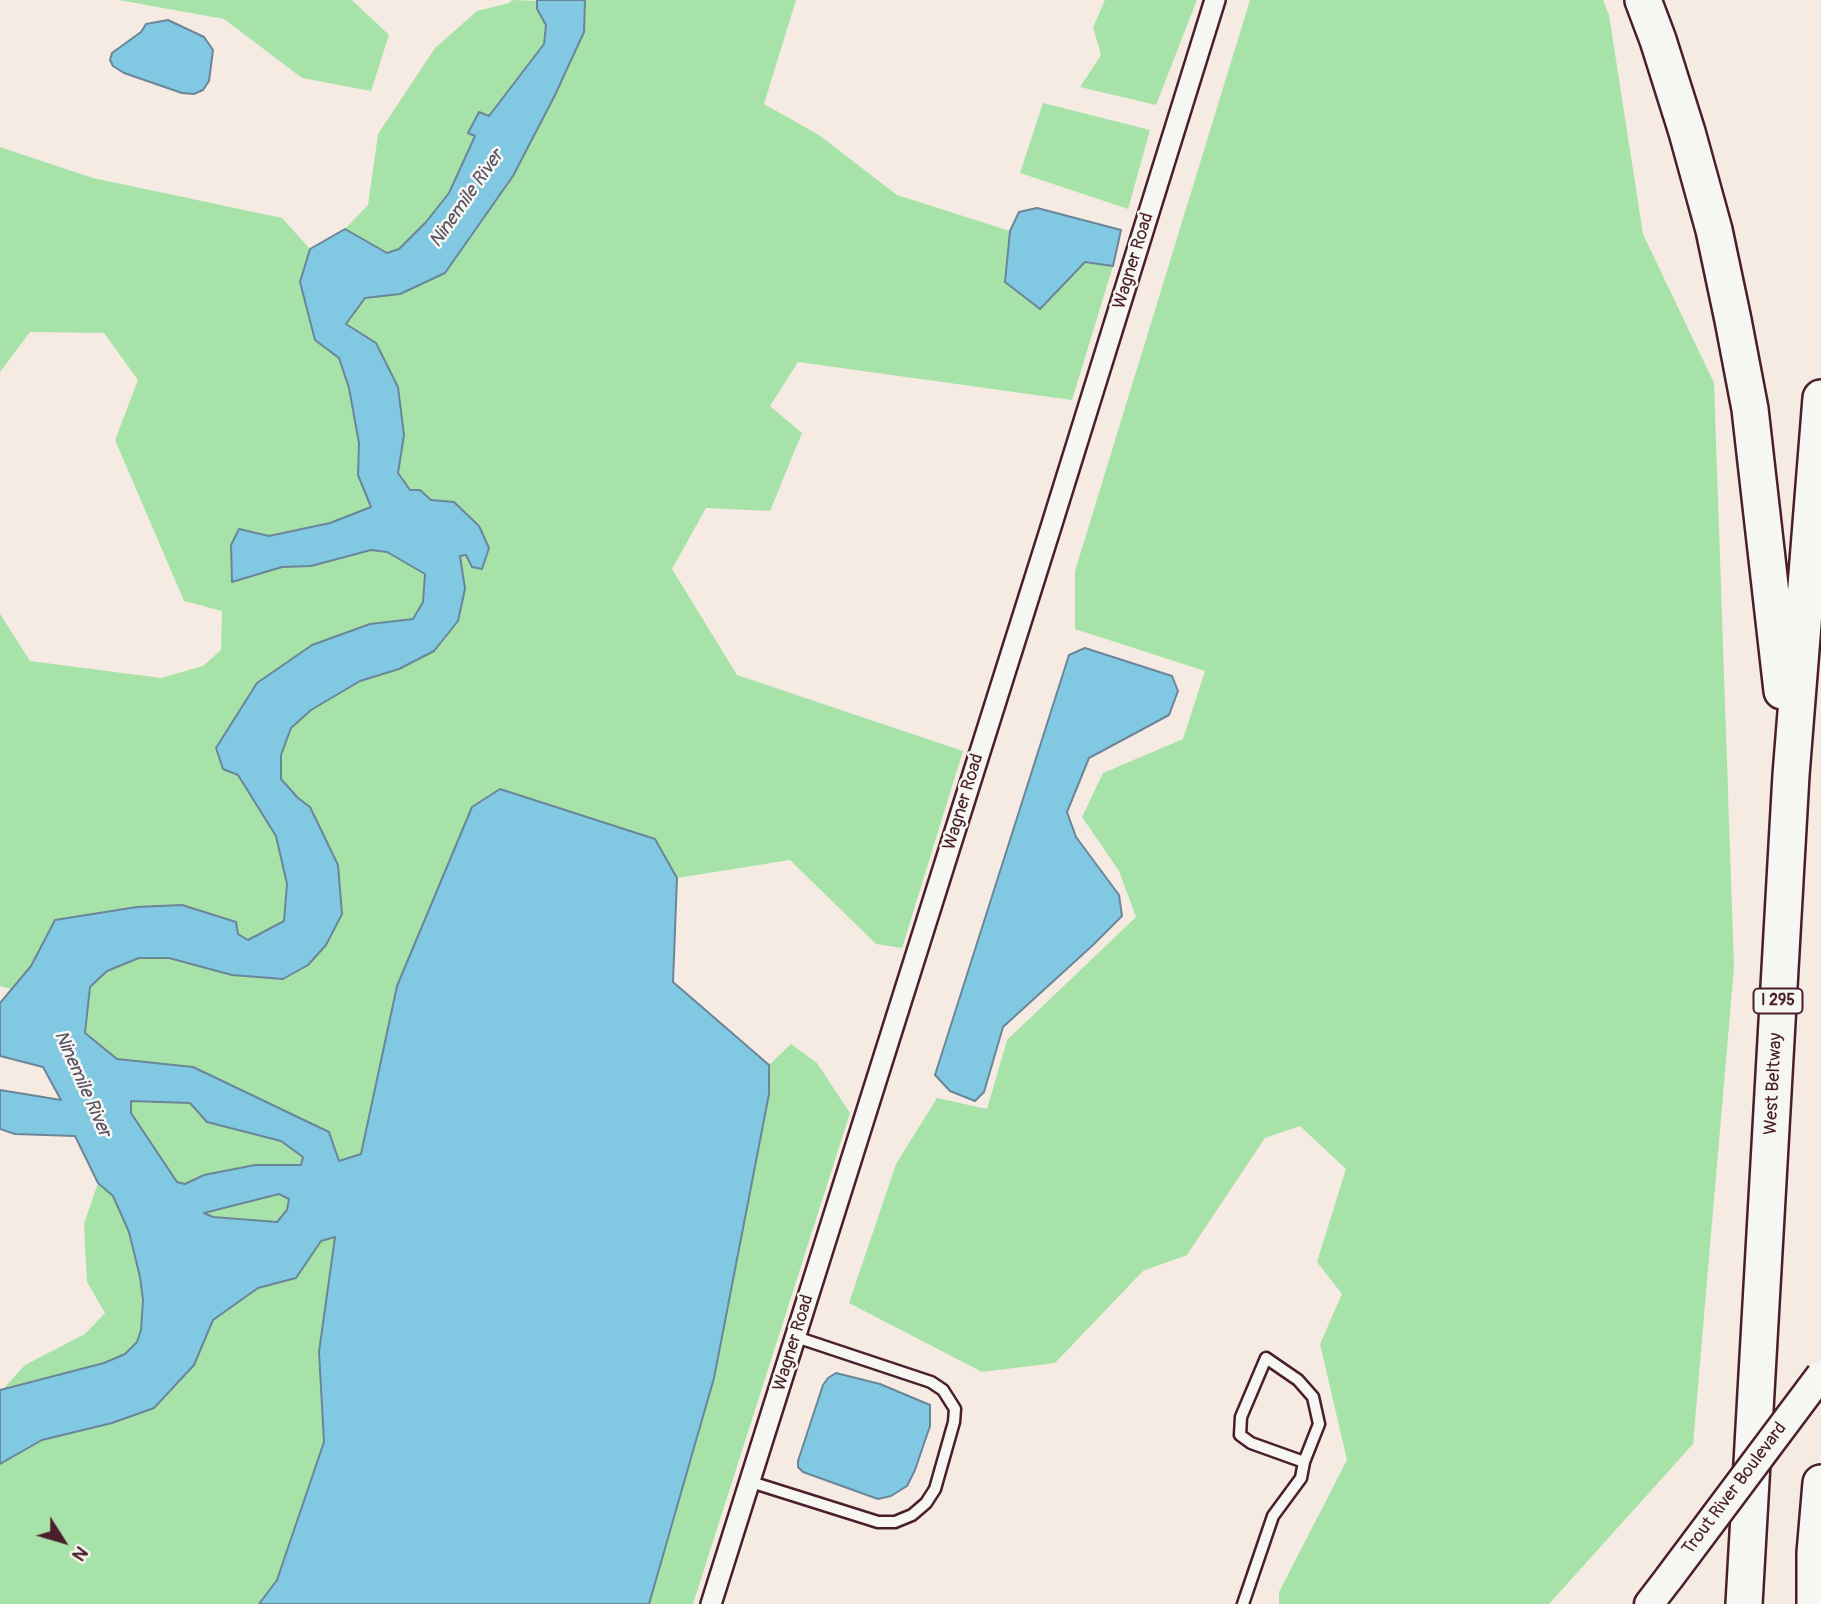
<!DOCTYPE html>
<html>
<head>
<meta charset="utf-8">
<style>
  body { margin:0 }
  #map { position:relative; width:1821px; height:1604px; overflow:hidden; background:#f5ebe2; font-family:Pangolin,sans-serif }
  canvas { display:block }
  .north { position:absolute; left:28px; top:1506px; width:70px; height:70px; -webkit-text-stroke:5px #f6f6f2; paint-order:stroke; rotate:127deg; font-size:19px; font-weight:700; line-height:28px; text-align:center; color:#4a1f2b }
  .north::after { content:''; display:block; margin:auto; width:24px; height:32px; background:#4a1f2b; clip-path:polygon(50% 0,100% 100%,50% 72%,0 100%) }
</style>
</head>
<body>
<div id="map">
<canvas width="1821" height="1604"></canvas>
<div class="north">N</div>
</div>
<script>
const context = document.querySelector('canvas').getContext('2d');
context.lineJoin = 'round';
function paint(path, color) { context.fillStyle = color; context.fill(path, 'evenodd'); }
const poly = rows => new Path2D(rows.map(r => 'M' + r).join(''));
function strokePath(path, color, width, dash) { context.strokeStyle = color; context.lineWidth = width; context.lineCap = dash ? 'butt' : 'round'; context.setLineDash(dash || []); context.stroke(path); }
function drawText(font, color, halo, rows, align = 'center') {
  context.font = font + ' Pangolin,sans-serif'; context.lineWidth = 5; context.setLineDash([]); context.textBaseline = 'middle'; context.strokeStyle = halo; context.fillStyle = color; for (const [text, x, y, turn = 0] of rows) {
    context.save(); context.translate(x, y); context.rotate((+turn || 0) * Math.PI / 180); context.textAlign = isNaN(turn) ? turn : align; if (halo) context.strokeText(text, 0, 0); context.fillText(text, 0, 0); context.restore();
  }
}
const green = poly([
  [119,0,352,0,389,35,371,91,302,78,224,19],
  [512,0,538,1,537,9,546,25,544,44,488,117,480,113,468,133,475,136,449,193,426,222,399,249,387,253,345,229,368,205,378,134,435,48,477,11,509,3],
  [585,0,796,0,764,104,819,135,897,195,1010,231,1005,282,1039,309,1085,262,1113,266,1072,400,798,362,770,406,802,433,770,511,706,508,672,569,737,675,963,751,902,948,876,944,790,860,677,878,655,839,472,807,397,986,361,1154,339,1161,329,1132,193,1067,117,1059,85,1033,90,987,107,971,139,958,169,958,232,975,283,979,308,965,326,945,310,807,298,798,281,779,281,755,291,728,311,710,360,681,399,669,434,651,458,621,465,589,460,556,466,555,482,569,431,500,420,490,409,490,398,473,404,435,376,343,346,325,365,298,400,294,445,273,513,176,555,95,584,32],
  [1105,0,1197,0,1156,105,1080,87,1101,55,1093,27],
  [1250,0,1603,0,1609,15,1643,234,1714,383,1734,967,1693,1444,1549,1604,1279,1604,1279,1592,1347,1460,1320,1344,1342,1294,1317,1262,1346,1169,1300,1126,1265,1138,1187,1255,1143,1271,1055,1363,982,1372,849,1303,896,1164,937,1098,987,1109,1007,1040,1136,917,1119,871,1082,817,1103,773,1183,739,1205,671,1075,629,1075,571],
  [1043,103,1150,130,1128,209,1020,173],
  [0,147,93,178,282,218,310,249,300,282,315,340,339,358,349,388,359,443,358,475,372,507,330,523,269,536,239,529,232,581,282,567,311,566,371,550,387,552,425,574,423,602,413,619,370,624,312,645,257,683,216,748,238,774,276,836,287,884,284,921,248,940,182,905,137,907,56,920,31,966,11,989,0,986,0,614,30,661,161,678,203,666,221,650,222,611,184,601,115,440,138,380,104,333,30,332,0,372],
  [791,1044,817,1063,850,1113,693,1604,649,1604,714,1378,769,1094,769,1065],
  [130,1101,190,1103,208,1122,281,1141,304,1157,301,1166,255,1165,204,1175,185,1184,177,1182,131,1113],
  [98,1183,113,1196,129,1232,140,1277,143,1300,141,1330,137,1343,125,1354,104,1363,4,1388,25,1365,85,1334,105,1313,87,1282,84,1224],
  [279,1194,289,1198,287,1210,277,1222,213,1217,202,1212],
  [335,1236,319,1352,325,1442,277,1580,259,1604,0,1604,0,1464,41,1440,112,1423,154,1408,194,1365,213,1320,258,1288,296,1278,321,1241]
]);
const water = poly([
  [537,0,585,0,584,32,555,95,513,176,445,273,400,294,365,298,346,324,376,343,398,387,404,435,398,473,410,490,420,490,431,500,454,502,479,526,489,548,482,569,472,567,466,555,460,556,465,589,458,621,434,651,399,669,360,681,311,710,291,728,281,755,281,779,298,798,310,807,338,865,342,914,326,945,308,965,283,979,232,975,169,958,139,958,107,971,90,987,85,1033,117,1059,193,1067,329,1132,339,1161,361,1154,397,986,472,807,500,789,655,839,677,878,673,982,769,1065,769,1094,714,1378,649,1604,259,1604,277,1580,324,1442,319,1352,335,1237,321,1241,296,1278,258,1288,213,1320,194,1365,154,1408,112,1423,42,1440,0,1464,0,1390,104,1363,125,1354,137,1342,141,1330,143,1300,140,1277,129,1232,113,1196,98,1183,75,1136,15,1134,0,1129,0,1090,61,1100,43,1067,0,1056,0,1003,31,966,55,920,137,907,182,905,236,922,238,934,248,940,284,921,287,884,276,836,238,775,223,769,216,748,257,683,312,645,370,624,413,619,423,602,425,574,387,552,371,550,311,566,282,567,232,582,231,545,239,529,269,536,330,523,371,507,358,475,359,443,349,388,339,358,315,340,300,282,310,249,345,229,387,253,399,249,426,222,449,193,475,136,468,133,479,112,489,116,544,44,546,25,537,9,537,0],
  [131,1101,190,1103,207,1122,281,1141,303,1157,301,1165,255,1165,204,1175,185,1184,177,1182,131,1113,131,1101],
  [279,1194,289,1199,287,1210,277,1222,213,1217,204,1213,279,1194],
  [168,20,204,37,213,50,209,81,203,90,194,94,182,93,124,73,113,66,110,60,112,53,141,32,146,24,168,20],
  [1037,208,1121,230,1113,266,1085,262,1040,309,1005,282,1010,231,1019,212,1037,208],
  [1085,648,1172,676,1178,691,1169,715,1089,758,1067,812,1076,837,1119,895,1122,916,1093,945,1003,1027,984,1092,975,1101,950,1091,935,1075,1069,655,1085,648],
  [836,1373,880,1384,930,1405,930,1426,915,1470,907,1486,891,1496,878,1499,803,1472,798,1467,798,1461,823,1385,828,1378,836,1373]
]);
const lane = poly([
  [751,1482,878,1522,895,1522,912,1515,926,1503,935,1489,954,1422,955,1409,943,1390,931,1382,796,1337],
  [1243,1604,1273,1516,1301,1478,1304,1462,1319,1424,1313,1397,1298,1380,1266,1358,1241,1417,1240,1435,1251,1443,1304,1462]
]);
const street = poly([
  [711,1604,1051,527,1215,0]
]);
const secondary = poly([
  [1649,1604,1669,1578]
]);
const highway = poly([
  [1643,0,1658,40,1687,132,1714,230,1733,320,1750,409,1782,691],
  [1744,1604,1791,775,1821,398],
  [1815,1604,1815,1553,1821,1483]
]);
const secondaryBridge = poly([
  [1669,1578,1821,1375]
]);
const shields = [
  [1778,1001,49]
];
const shieldNames = [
  ["I 295",1778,1001]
];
const streetNames = [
  ["Wagner Road",1134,261,-73],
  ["Wagner Road",964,802,-73],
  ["West Beltway",1774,1084,-87],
  ["Wagner Road",794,1343,-73],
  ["Trout River Boulevard",1735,1489,-53]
];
const waterNames = [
  ["Ninemile River",467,199,-55],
  ["Ninemile River",82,1084,66]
];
paint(green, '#a7e3a9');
paint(water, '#81c9e2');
strokePath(water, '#6b8599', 2);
strokePath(lane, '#4a1f2b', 15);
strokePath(street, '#4a1f2b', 24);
strokePath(secondary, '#4a1f2b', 33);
strokePath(highway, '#4a1f2b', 40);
strokePath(lane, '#f6f6f2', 10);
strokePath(street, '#f6f6f2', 19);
strokePath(secondary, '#f6f6f2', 28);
strokePath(highway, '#f6f6f2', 35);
strokePath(secondaryBridge, '#4a1f2b', 33, []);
strokePath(secondaryBridge, '#f6f6f2', 28);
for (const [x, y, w] of shields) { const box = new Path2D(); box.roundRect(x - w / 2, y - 12.5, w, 25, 5); context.fillStyle = '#f6f6f2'; context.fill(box); strokePath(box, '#4a1f2b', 2); }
drawText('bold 16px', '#4a1f2b', null, shieldNames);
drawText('18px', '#4a1f2b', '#f6f6f2', streetNames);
drawText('italic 19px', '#5a5262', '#f6f6f2', waterNames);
</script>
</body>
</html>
